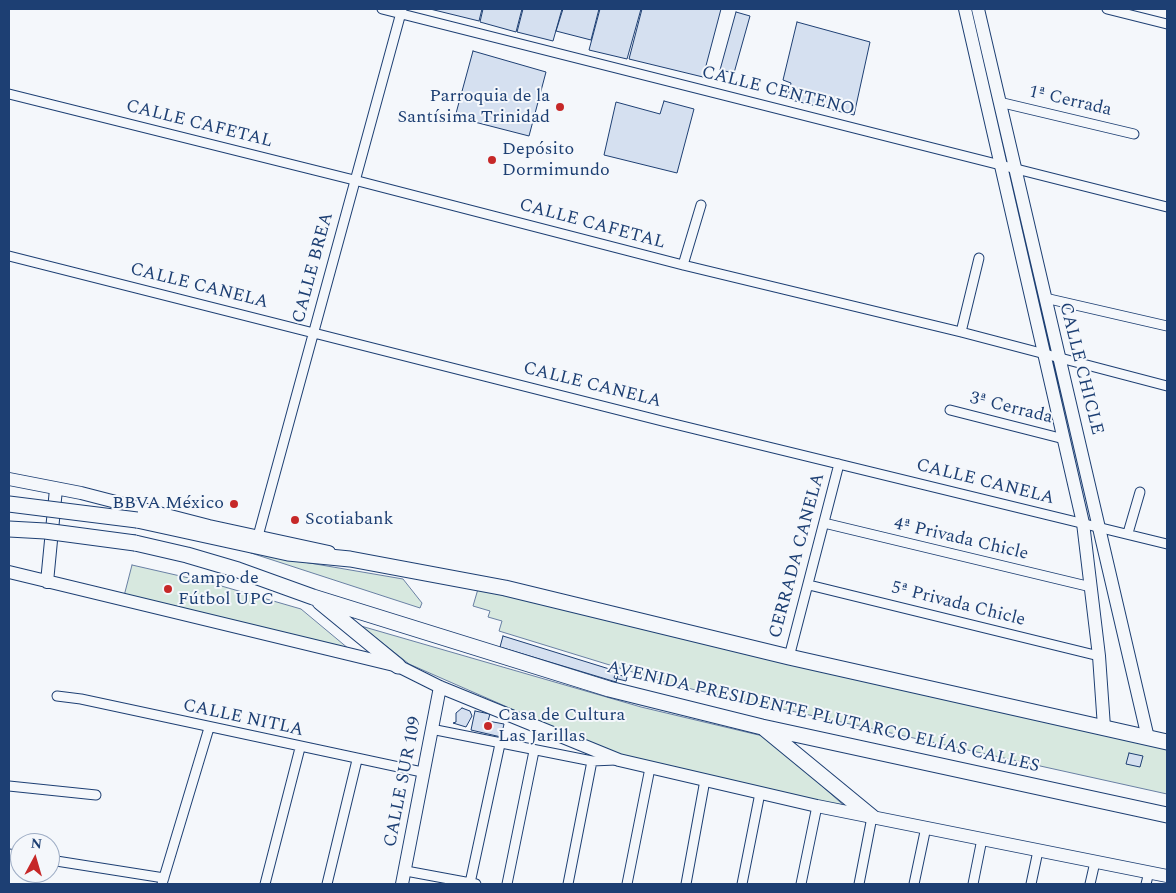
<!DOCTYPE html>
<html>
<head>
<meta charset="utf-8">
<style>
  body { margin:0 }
  #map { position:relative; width:1176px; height:893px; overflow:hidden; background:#f4f7fb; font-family:Spectral,serif }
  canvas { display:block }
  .frame { position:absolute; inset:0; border:10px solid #1d3f73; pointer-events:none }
  .north { position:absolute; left:10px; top:833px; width:50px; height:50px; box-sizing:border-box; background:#f4f7fb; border:1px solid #9eadc5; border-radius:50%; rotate:6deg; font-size:14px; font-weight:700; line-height:20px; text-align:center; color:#1d3f73 }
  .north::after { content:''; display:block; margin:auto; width:18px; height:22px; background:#c62828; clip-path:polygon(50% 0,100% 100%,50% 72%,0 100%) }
</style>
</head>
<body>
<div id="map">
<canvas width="1176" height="893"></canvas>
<div class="frame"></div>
<div class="north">N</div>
</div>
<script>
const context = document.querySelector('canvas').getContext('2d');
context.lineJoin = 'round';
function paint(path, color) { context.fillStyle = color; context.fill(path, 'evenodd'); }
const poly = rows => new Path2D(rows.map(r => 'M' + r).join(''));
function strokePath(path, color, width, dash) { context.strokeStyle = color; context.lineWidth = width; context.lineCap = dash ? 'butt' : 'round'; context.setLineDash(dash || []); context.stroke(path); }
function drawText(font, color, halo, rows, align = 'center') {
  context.font = font + ' Spectral,serif'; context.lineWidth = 4; context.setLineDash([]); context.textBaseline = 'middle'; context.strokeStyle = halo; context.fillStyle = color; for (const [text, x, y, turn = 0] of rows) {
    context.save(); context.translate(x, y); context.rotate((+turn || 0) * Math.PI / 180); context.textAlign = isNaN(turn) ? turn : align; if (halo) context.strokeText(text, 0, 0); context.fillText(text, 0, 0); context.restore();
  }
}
const green = poly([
  [251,553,403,579,422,603,420,608,251,553],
  [132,565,211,583,301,609,355,654,124,596,132,565],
  [478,589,1167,748,1167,794,678,686,499,631,502,621,488,617,490,611,473,606,478,589],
  [361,626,641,707,767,737,849,810,619,756,409,664,361,626]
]);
const building = poly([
  [430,9,482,9,479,21,430,9],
  [483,9,522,9,516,32,480,22,483,9],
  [523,9,562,9,553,41,517,32,523,9],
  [563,9,599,9,591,40,556,31,563,9],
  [600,9,641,9,627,59,589,50,600,9],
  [642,9,721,9,703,77,629,59,642,9],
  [736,12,750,16,734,73,720,70,736,12],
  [797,22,870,42,854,115,787,99,791,83,783,80,797,22],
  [473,51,546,72,529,136,455,117,473,51],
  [664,101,694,109,677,173,604,155,616,102,660,114,664,101],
  [503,636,619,672,616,682,500,647,503,636],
  [615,674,627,677,626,681,614,678,615,674],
  [462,708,470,711,472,716,466,727,453,723,456,722,456,713,462,708],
  [475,711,490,714,488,721,504,724,501,737,471,730,475,711],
  [1129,753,1143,756,1140,767,1126,764,1129,753]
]);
const street = poly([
  [382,9,1167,207],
  [1107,9,1167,24],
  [9,94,354,180,683,265,961,332,1167,386],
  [999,102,1134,134],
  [9,256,662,421,1167,544],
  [683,265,701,205],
  [1045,298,1167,326],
  [961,332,979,258],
  [950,410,1064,439],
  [824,523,1091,587],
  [1128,533,1140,492],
  [258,536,402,9],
  [809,585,1099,656],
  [789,657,839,464],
  [57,696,81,699,422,772],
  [431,729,592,761,616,760],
  [9,786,96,795],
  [9,854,20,856],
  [50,860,164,878],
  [406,871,476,884],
  [470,883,500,744],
  [162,884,209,728],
  [265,884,300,748],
  [327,884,357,760],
  [507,884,534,751],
  [568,884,592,761],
  [627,884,650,768],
  [686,884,705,780],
  [742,884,760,793],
  [801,884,817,806],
  [859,884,872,817],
  [914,884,926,827],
  [973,884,982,839],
  [1031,884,1038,851],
  [1090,884,1095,862],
  [1146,884,1149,872]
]);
const secondary = poly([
  [965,9,1083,523,1099,656,1104,727],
  [978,9,1148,738],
  [9,479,81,493,209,526,329,552],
  [9,572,398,666,440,687,619,760,817,806,1167,876],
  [47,582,56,489],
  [402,884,440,687]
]);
const primary = poly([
  [137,520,288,553,350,559,505,588,789,657,1167,742],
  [135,543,187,555,238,570,313,597,609,689,762,727,1167,815],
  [320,602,398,666],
  [765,729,872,817]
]);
const primaryBridge = poly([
  [9,504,137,520],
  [9,529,45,531,135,543]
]);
const markers = [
  [560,107,5,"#c62828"],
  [492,160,5,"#c62828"],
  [234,504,5,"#c62828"],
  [295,520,5,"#c62828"],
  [168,589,5,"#c62828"],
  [488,726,5,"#c62828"]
];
const streetNames = [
  ["CALLE CENTENO",778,92,14],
  ["1ª Cerrada",1070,102,13],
  ["CALLE CAFETAL",199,125,14],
  ["CALLE CAFETAL",592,225,15],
  ["CALLE BREA",314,268,-75],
  ["CALLE CANELA",199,287,14],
  ["CALLE CHICLE",1080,369,76],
  ["CALLE CANELA",592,386,14],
  ["3ª Cerrada",1011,409,14],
  ["CALLE CANELA",985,483,14],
  ["4ª Privada Chicle",961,540,13],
  ["CERRADA CANELA",798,556,-75],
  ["5ª Privada Chicle",958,605,14],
  ["AVENIDA PRESIDENTE PLUTARCO ELÍAS CALLES",823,718,13],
  ["CALLE NITLA",243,719,12],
  ["CALLE SUR 109",404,782,-79]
];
const poiNames = [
  ["Parroquia de la",550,97,"right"],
  ["Santísima Trinidad",550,118,"right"],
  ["Depósito",502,150],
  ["Dormimundo",502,171],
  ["BBVA México",224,504,"right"],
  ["Scotiabank",305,520],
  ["Campo de",178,579],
  ["Fútbol UPC",178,600],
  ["Casa de Cultura",498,716],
  ["Las Jarillas",498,737]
];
paint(green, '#d7e8df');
strokePath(green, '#687fa3', 1);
paint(building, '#d5e0f0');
strokePath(building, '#1d3f73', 1);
strokePath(street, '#1d3f73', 11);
strokePath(secondary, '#1d3f73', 14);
strokePath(primary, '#1d3f73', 17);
strokePath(street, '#f4f7fb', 9);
strokePath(secondary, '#f4f7fb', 12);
strokePath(primary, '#f4f7fb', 15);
strokePath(primaryBridge, '#1d3f73', 17, []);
strokePath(primaryBridge, '#f4f7fb', 15);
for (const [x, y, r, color] of markers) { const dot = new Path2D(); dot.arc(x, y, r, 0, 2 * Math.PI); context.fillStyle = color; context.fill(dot); strokePath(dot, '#f4f7fb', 2); }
drawText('18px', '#1d3f73', '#f4f7fb', streetNames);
drawText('18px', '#1d3f73', '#f4f7fb', poiNames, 'left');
</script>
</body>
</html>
